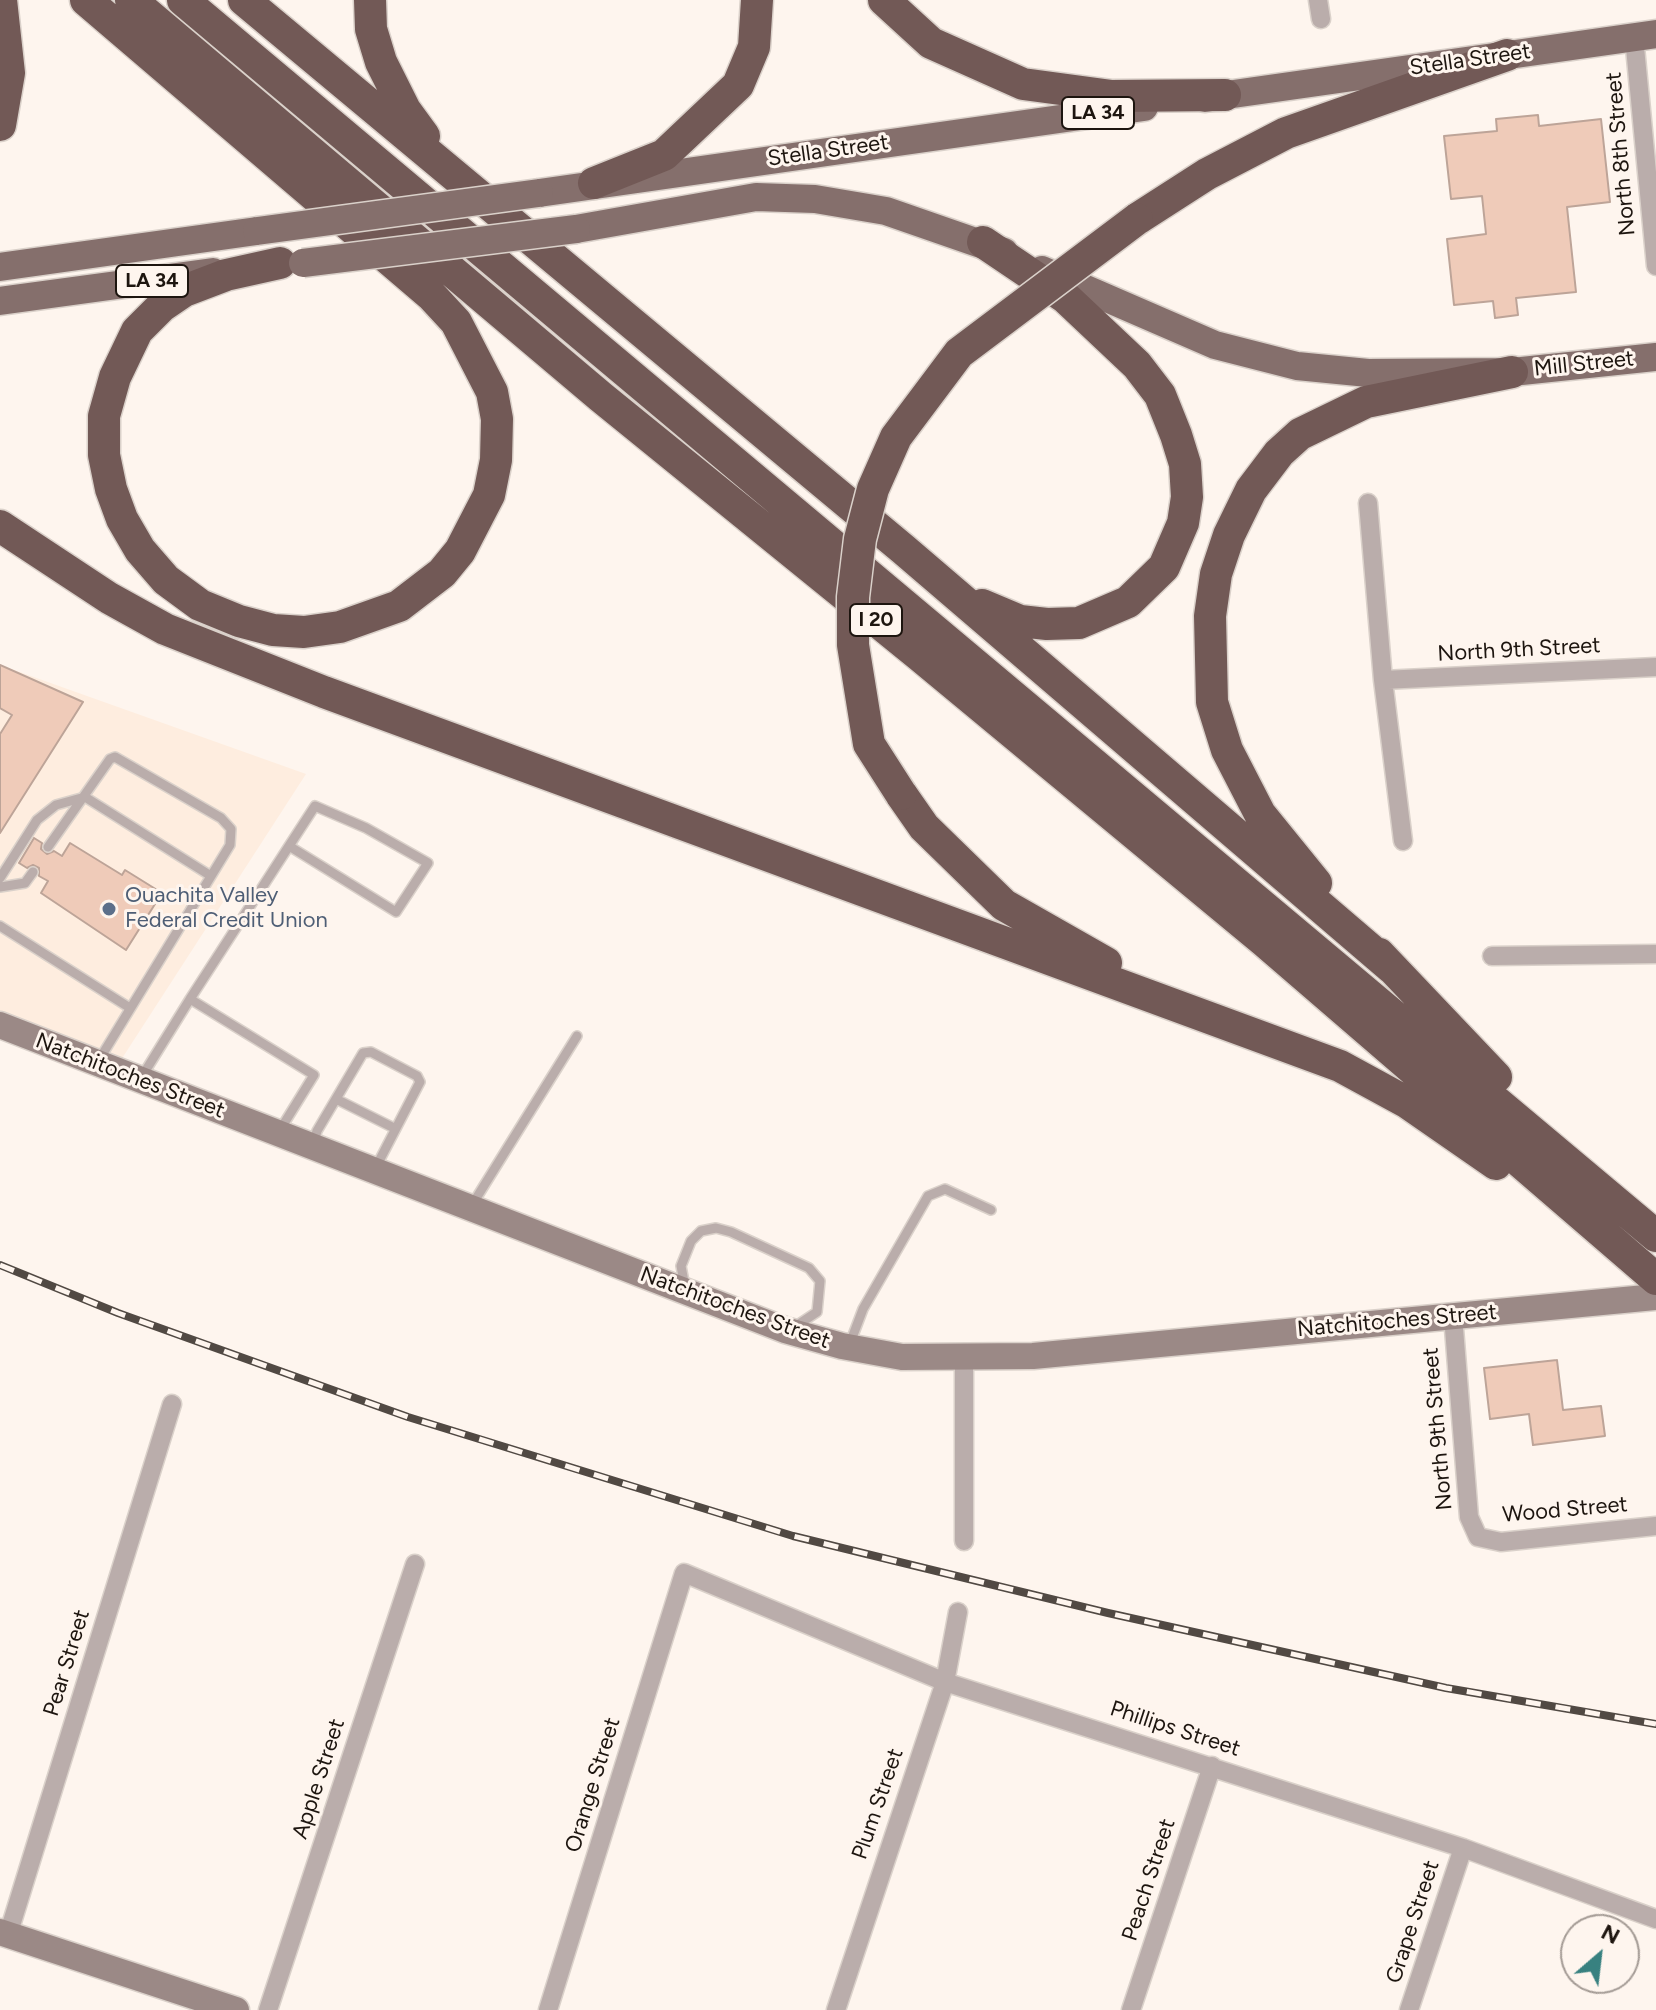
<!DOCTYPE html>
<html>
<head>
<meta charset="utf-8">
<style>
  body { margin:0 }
  #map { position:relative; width:1656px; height:2010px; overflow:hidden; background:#fef5ee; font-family:Figtree,sans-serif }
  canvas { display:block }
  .north { position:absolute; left:1560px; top:1914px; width:80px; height:80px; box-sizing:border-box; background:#fef5ee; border:2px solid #a49b95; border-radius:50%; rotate:28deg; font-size:22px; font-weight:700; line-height:32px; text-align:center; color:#1d150f }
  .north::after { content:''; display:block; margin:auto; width:28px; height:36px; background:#388180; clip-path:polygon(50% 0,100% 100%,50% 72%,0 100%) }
</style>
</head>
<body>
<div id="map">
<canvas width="1656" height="2010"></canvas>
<div class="north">N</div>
</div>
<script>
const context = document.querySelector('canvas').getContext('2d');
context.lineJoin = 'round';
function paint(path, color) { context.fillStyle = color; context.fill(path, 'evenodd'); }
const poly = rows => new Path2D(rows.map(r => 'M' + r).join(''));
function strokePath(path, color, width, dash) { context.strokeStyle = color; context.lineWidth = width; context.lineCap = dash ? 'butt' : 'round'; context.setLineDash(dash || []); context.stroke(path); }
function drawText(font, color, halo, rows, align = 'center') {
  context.font = font + ' Figtree,sans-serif'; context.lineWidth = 6; context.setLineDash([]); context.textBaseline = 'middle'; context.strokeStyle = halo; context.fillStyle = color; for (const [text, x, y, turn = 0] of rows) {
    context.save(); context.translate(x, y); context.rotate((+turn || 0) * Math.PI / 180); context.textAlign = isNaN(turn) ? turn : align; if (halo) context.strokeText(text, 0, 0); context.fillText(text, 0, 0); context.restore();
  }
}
const built = poly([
  [0,665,306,774,119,1063,0,1016]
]);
const building = poly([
  [1538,115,1539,126,1601,119,1610,202,1567,207,1576,292,1516,298,1518,315,1495,318,1493,301,1454,305,1447,239,1486,234,1482,196,1451,199,1444,136,1497,131,1496,119,1538,115],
  [0,665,83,702,0,833,0,734,12,715,0,708,0,665],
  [34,838,42,843,41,849,47,854,54,851,62,856,70,843,122,875,125,870,162,893,126,950,41,893,48,881,39,876,39,868,33,865,27,868,19,863,34,838],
  [1557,1360,1563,1410,1601,1406,1605,1436,1533,1445,1529,1414,1490,1419,1484,1368,1557,1360]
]);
const lane = poly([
  [48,847,110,759,115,757,221,818,231,829,230,845,99,1060],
  [0,878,37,820,56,805,85,797,211,876],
  [0,887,25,883,33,872],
  [0,926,130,1008],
  [141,1078,190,999],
  [336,1099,394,1128],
  [280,1130,314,1075,190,999,289,846,315,806,366,828,428,863,396,912,289,846],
  [313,1146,317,1131,363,1053,371,1052,417,1076,420,1082,376,1167],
  [472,1205,577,1036],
  [685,1287,681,1266,691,1241,701,1231,716,1228,731,1232,809,1268,820,1281,817,1312,796,1326],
  [856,1346,852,1338,863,1309,928,1196,945,1189,991,1210]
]);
const street = poly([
  [1318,0,1321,19],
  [1634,37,1656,266],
  [1368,503,1383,680,1403,841],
  [1383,680,1656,667],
  [1492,956,1656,954],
  [1453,1316,1469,1517,1478,1537,1501,1542,1656,1526],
  [964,1541,964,1358],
  [0,1936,8,1935,172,1404],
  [268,2010,415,1564],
  [548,2010,684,1573,945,1682,1463,1848,1656,1919],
  [836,2010,945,1682,958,1612],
  [1131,2010,1212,1766],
  [1409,2010,1463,1848]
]);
const secondary = poly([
  [0,1025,785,1330,842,1346,902,1357,1033,1356,1656,1297],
  [0,1932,236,2010]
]);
const primary = poly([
  [1205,98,1656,34],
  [539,193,1144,107],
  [576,229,756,197,815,199,886,211,1004,252],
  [0,267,257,231],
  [1042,270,1215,345,1297,366,1368,373,1512,372,1656,357],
  [0,301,213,272]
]);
const highway = poly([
  [86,0,431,295,456,322,492,392,497,419,496,460,489,495,460,551,442,573,399,606,340,627,304,632,273,630,239,621,200,605,166,580,140,550,122,519,111,489,104,455,104,416,115,377,137,331,162,306,184,291,226,275,280,263],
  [131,0,601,397,919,655,1264,941,1656,1279],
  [183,0,1656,1236],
  [244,0,903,549,1392,968],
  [370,0,371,29,381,62,405,110,424,136],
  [884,0,931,43,1023,84,1112,96,1225,95],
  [0,125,9,73,1,0],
  [594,183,664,155,738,85,754,47,757,0],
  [1137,219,1207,174,1286,133,1507,55],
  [0,526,109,598,165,629,324,692,1340,1066,1408,1103,1496,1164],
  [982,605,1020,621,1047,624,1079,623,1128,602,1164,567,1183,523,1187,497,1185,464,1176,435,1160,395,1137,365,1066,298,983,242],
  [901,794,924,827,1004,905,1106,963],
  [1316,883,1260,814,1227,750,1212,702,1210,616,1216,574,1229,535,1251,490,1279,453,1300,434,1366,402,1512,372],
  [1379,954,1496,1077]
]);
const rail = poly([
  [0,1265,118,1313,408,1417,793,1536,1108,1613,1446,1688,1656,1724]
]);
const primaryBridge = poly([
  [257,231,539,193],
  [303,263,576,229]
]);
const highwayBridge = poly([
  [901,794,869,744,853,645,853,597,860,539,873,489,896,437,959,353,1137,219]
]);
const markers = [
  [109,909,8,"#5c6f8a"]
];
const shields = [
  [1098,113,72],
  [152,281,72],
  [876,620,52]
];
const shieldNames = [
  ["LA 34",1098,113],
  ["LA 34",152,281],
  ["I 20",876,620]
];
const streetNames = [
  ["Stella Street",1470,60,-8],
  ["Stella Street",828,151,-8],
  ["North 8th Street",1621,154,-95],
  ["Mill Street",1584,364,-6],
  ["North 9th Street",1519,650,-3],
  ["Natchitoches Street",130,1076,21],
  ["Natchitoches Street",735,1308,20],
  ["Natchitoches Street",1397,1321,-5],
  ["North 9th Street",1438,1429,-95],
  ["Wood Street",1565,1510,-5],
  ["Pear Street",67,1663,-73],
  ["Phillips Street",1175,1729,18],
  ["Apple Street",319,1779,-72],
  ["Orange Street",593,1785,-73],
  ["Plum Street",878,1804,-71],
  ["Peach Street",1149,1880,-72],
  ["Grape Street",1413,1922,-72]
];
const serviceNames = [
  ["Ouachita Valley",125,896],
  ["Federal Credit Union",125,921]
];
paint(built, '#feeddf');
paint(building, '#efcbb9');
strokePath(building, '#bda498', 2);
strokePath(lane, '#dad1ca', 12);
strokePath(street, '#dad1ca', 21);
strokePath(secondary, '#dad1ca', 29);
strokePath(primary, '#dad1ca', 31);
strokePath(highway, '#dad1ca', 35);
strokePath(lane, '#baadab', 9);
strokePath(street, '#baadab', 18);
strokePath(secondary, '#9b8986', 26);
strokePath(primary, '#856f6c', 28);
strokePath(highway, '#725956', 32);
strokePath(rail, '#514943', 8);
strokePath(rail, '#fef5ee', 5, [15]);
strokePath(primaryBridge, '#dad1ca', 31, []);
strokePath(highwayBridge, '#dad1ca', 35, []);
strokePath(primaryBridge, '#856f6c', 28);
strokePath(highwayBridge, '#725956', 32);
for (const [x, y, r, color] of markers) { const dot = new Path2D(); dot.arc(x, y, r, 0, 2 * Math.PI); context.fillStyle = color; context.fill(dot); strokePath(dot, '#fef5ee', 3); }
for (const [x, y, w] of shields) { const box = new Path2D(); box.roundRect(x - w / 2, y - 16, w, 32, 6); context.fillStyle = '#fef5ee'; context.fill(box); strokePath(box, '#1d150f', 2); }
drawText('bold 20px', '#1d150f', null, shieldNames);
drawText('22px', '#1d150f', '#fef5ee', streetNames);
drawText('22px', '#4e5e75', '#fef5ee', serviceNames, 'left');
</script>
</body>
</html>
